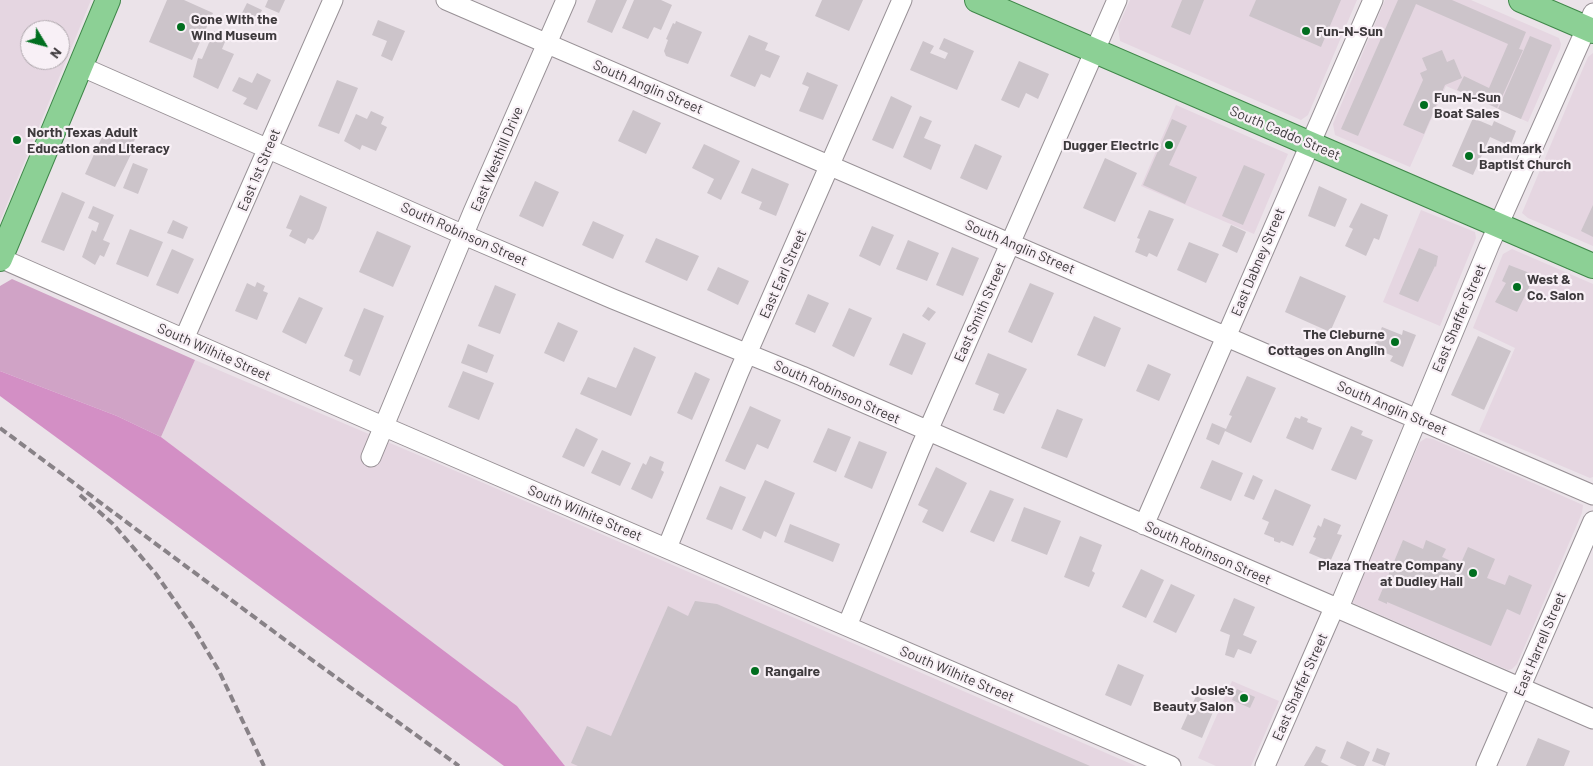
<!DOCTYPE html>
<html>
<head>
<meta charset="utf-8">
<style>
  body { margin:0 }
  #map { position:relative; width:1593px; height:766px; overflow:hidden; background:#ebe3e9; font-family:Barlow,sans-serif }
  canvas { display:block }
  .north { position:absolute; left:20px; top:20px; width:50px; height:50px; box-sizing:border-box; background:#f8f0f6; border:1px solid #aea7ac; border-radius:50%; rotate:127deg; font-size:14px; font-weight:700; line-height:20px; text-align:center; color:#3e3a3d }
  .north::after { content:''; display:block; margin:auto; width:18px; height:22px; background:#006e1f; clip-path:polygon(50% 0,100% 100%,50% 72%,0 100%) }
</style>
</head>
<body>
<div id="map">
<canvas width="1593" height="766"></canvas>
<div class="north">N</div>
</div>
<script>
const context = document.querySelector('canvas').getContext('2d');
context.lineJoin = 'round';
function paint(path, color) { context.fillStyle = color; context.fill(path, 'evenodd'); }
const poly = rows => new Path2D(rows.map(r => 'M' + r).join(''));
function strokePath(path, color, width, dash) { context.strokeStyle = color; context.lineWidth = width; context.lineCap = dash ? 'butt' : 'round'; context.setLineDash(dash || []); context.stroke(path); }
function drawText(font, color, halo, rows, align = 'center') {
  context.font = font + ' Barlow,sans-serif'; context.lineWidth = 4.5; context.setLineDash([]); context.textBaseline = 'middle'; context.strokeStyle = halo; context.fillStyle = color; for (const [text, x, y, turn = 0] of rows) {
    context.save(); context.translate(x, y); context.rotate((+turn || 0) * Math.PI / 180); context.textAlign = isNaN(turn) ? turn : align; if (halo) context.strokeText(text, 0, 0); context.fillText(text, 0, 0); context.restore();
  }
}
const built = poly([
  [0,0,91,0,0,221],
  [30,30,60,30,60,60,30,60],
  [1130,0,1357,0,1308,115,1301,120,1120,41,1118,27],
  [1385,0,1471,0,1559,38,1561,44,1560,49,1528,122,1446,86,1410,167,1335,135,1333,124],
  [1593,53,1593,246,1528,218,1522,213,1578,80,1588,57],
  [1176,105,1288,154,1254,234,1141,186],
  [1421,210,1475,232,1476,238,1440,326,1383,302],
  [1512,249,1593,284,1593,477,1590,478,1479,431,1515,348,1473,328,1503,254],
  [195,360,465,475,1136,766,565,766,517,706,161,437],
  [1426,438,1433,439,1583,505,1582,513,1517,664,1512,669,1508,670,1353,603,1351,600,1420,442],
  [1232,681,1279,701,1251,766,1216,766,1198,758]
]);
const green = poly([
  [12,279,195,360,161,437,117,416,0,371,0,286]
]);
const forest = poly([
  [0,371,117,416,161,437,517,706,565,766,504,766,0,396]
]);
const building = poly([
  [167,0,184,0,213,13,192,60,149,42],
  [268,0,285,0,279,13,265,7],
  [596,0,627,0,612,33,587,22],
  [634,0,661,0,672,5,661,30,654,27,648,39,622,28],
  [822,0,863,0,849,31,815,16],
  [1182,0,1204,0,1190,35,1171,27],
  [1256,0,1341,0,1321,47,1249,16],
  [1398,0,1452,0,1526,32,1519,49,1523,50,1497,108,1457,90,1464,76,1489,88,1508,44,1416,4,1358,136,1341,129],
  [247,3,262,10,255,26,239,19],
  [378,20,405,31,392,61,381,56,387,41,372,35],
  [676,21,702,32,688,64,666,56,664,51,668,40,666,39,673,23,675,24],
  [214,31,227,37,222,49,234,54,218,89,193,77,198,58,202,59],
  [749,35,768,43,765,50,780,56,770,78,761,74,755,87,730,76],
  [1530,36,1552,45,1521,119,1498,109],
  [944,38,974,51,957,90,910,70,923,41,934,46,930,53,945,59,948,53,939,49],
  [1442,50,1447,62,1454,59,1462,78,1445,85,1424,134,1403,125,1423,80,1420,73,1427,70,1422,58],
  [1019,61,1049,74,1038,99,1026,93,1019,108,1001,100],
  [807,72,838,85,823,120,799,111,809,87,802,84],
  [257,73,271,80,257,110,243,104,247,98,232,91,239,77,252,83],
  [337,80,358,88,339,134,318,126],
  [891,96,912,106,893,149,872,140],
  [633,110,661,123,646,154,618,141],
  [371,111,384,117,381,124,387,127,376,151,362,145,360,150,344,141,356,114,367,119],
  [920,116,932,121,924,138,941,145,931,170,903,157],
  [1473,118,1492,126,1494,121,1516,131,1510,146,1490,137,1473,175,1452,166],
  [1172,119,1187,126,1169,165,1197,177,1185,204,1143,185],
  [107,126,135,139,130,149,133,150,115,187,85,174],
  [704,144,740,161,721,200,707,193,714,179,692,168],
  [975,144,1002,156,987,190,960,178],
  [1105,158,1137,173,1115,222,1083,208],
  [133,163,148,169,138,194,123,188],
  [1244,165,1265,174,1243,225,1222,216],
  [752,168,789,184,776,216,759,209,762,202,741,193],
  [535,181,559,192,543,227,519,216],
  [1319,186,1347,199,1335,227,1308,216],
  [62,192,85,202,64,251,41,242],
  [300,195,327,207,319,231,313,240,308,238,305,244,289,236,292,230,286,228],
  [1361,203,1388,215,1379,240,1374,238,1366,256,1345,246,1353,229,1349,227],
  [1593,205,1593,237,1581,231],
  [93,206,114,215,103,240,110,243,104,257,100,255,95,265,82,257,92,230,96,232,99,223,88,218],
  [1149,210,1174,219,1157,257,1149,253,1147,257,1135,252,1140,239,1137,238],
  [173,220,188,227,183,239,167,233],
  [593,221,624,235,613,259,582,245],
  [1231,225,1246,232,1237,253,1222,246],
  [872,226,894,235,880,266,859,256],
  [130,229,163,242,148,277,116,264],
  [377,231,411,246,393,287,359,272],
  [656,238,699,256,687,281,645,262],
  [908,240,939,253,927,281,896,269],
  [1189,242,1219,254,1206,283,1177,270],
  [952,247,979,258,963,296,936,285],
  [1419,248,1438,256,1436,267,1435,266,1418,302,1399,294],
  [172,249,194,259,178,294,156,285],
  [1509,265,1535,275,1517,312,1495,302,1506,283,1502,281],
  [718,267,749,281,738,305,707,290],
  [1300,276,1346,296,1330,332,1285,312],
  [257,282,265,286,263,291,268,293,257,320,235,311,247,283,255,287],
  [1030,283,1054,293,1032,343,1008,332],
  [495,285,516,294,500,334,478,326],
  [808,294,829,303,815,333,795,324],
  [299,297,323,308,306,344,282,332],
  [928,307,936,312,929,321,922,316],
  [364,308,384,316,360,376,349,371,353,360,344,356],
  [849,308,872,318,854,357,832,346],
  [1094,316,1121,328,1105,367,1077,355],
  [558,322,578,331,564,362,544,353],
  [1382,327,1402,335,1403,330,1416,335,1403,367,1390,361,1393,356,1373,348],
  [903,333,926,343,912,375,889,365],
  [1478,336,1511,351,1484,410,1451,395],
  [468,344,494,355,487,373,461,363],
  [634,347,656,357,631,416,580,394,588,377,616,388],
  [988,353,1027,369,1004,414,993,410,999,394,975,384],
  [1148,364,1171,374,1159,401,1136,391],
  [463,371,494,383,479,420,448,407],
  [695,372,710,379,692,420,677,413],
  [1247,376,1276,388,1251,443,1225,431,1219,445,1206,439,1212,423,1226,429,1232,416,1229,415],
  [750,406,781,420,768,449,757,444,745,470,725,461],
  [1057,409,1083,419,1067,458,1041,448],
  [1301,416,1308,419,1307,422,1322,428,1313,450,1286,438,1295,417,1300,419],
  [1351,426,1363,431,1361,435,1373,440,1356,480,1331,470],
  [576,428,598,439,584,467,562,457],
  [828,428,851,437,836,472,813,462],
  [859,441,887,452,872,489,844,477],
  [602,450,631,463,620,486,591,473],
  [650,456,664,462,661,470,664,472,652,499,631,489,643,463,646,465],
  [1212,460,1243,473,1231,501,1200,488],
  [936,467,967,483,943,532,922,522,928,510,918,505],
  [1253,475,1263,480,1254,500,1244,496],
  [765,480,795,493,776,537,764,531,761,539,742,530],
  [720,486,746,497,732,530,706,519],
  [1275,489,1311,505,1293,546,1281,541,1280,543,1274,541,1274,538,1264,534,1269,522,1262,519],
  [990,490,1014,499,994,542,970,532],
  [1024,507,1061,521,1047,555,1011,541],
  [1324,518,1341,525,1337,534,1342,535,1330,562,1309,553,1316,538,1313,537,1318,525,1321,527],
  [790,524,840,544,833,562,784,542],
  [1080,536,1102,545,1092,571,1095,573,1089,587,1064,577],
  [1403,540,1423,549,1426,540,1446,549,1442,557,1460,565,1468,547,1495,559,1487,578,1505,585,1509,575,1532,585,1520,615,1507,609,1491,646,1387,602,1387,604,1378,600],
  [1141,569,1164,580,1146,618,1122,607],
  [1171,584,1195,595,1176,633,1153,622],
  [1234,598,1255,607,1243,635,1257,641,1251,654,1238,649,1234,658,1225,655,1230,635,1220,631],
  [695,601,717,604,1090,766,578,766,571,763,587,726,611,736,668,606,688,616],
  [1118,664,1144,675,1131,706,1105,695],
  [1237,689,1255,697,1250,708,1232,700],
  [1196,696,1216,705,1202,738,1181,729],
  [1538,738,1570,751,1564,766,1526,766],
  [1347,741,1370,752,1364,766,1357,766,1340,758],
  [1316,746,1326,750,1321,762,1329,766,1304,766],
  [1377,748,1390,753,1385,766,1372,761]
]);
const minor = poly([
  [446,0,1593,495],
  [80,66,464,235,613,299,802,376,1593,719],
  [0,258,385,427,1171,766],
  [184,339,333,0],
  [371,457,473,212,566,0],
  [1144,525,1373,0],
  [667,548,739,372,902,0],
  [1338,610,1489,246,1593,13],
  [847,626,920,449,1117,0],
  [1265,766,1334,608],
  [1486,766,1593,521]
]);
const major = poly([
  [977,0,1593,266],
  [1521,0,1593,31],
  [0,259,108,0]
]);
const rail = poly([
  [0,428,308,657,459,766],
  [80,495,113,524,156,574,193,627,219,671,264,766]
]);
const markers = [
  [181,27,5,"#006e1f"],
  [1306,31,5,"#006e1f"],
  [1424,105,5,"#006e1f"],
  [17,140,5,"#006e1f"],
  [1169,145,5,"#006e1f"],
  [1469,156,5,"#006e1f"],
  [1517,287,5,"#006e1f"],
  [1395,342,5,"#006e1f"],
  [1473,573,5,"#006e1f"],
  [755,671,5,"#006e1f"],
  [1244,698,5,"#006e1f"]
];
const poiNames = [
  ["Gone With the",191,19],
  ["Wind Museum",191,35],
  ["Fun-N-Sun",1316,31],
  ["Fun-N-Sun",1434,97],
  ["Boat Sales",1434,113],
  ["North Texas Adult",27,132],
  ["Education and Literacy",27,148],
  ["Dugger Electric",1159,145,"right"],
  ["Landmark",1479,148],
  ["Baptist Church",1479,164],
  ["West &",1527,279],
  ["Co. Salon",1527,295],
  ["The Cleburne",1385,334,"right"],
  ["Cottages on Anglin",1385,350,"right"],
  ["Plaza Theatre Company",1463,565,"right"],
  ["at Dudley Hall",1463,581,"right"],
  ["Rangaire",765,671],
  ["Josie's",1234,690,"right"],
  ["Beauty Salon",1234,706,"right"]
];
const streetNames = [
  ["South Anglin Street",648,87,23],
  ["South Caddo Street",1285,133,23],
  ["East Westhill Drive",497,159,-67],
  ["East 1st Street",259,170,-67],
  ["South Robinson Street",464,234,24],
  ["South Anglin Street",1020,247,23],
  ["East Dabney Street",1258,262,-67],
  ["East Earl Street",783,274,-66],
  ["East Smith Street",980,312,-66],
  ["East Shaffer Street",1459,318,-67],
  ["South Wilhite Street",214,352,24],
  ["South Robinson Street",837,392,24],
  ["South Anglin Street",1392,408,23],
  ["South Wilhite Street",585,513,23],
  ["South Robinson Street",1208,553,24],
  ["East Harrell Street",1540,644,-67],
  ["South Wilhite Street",957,674,23],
  ["East Shaffer Street",1300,687,-66]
];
paint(built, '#e5d6e1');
paint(green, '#d0a3c6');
paint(forest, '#d38fc5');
paint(building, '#ccc4ca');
strokePath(minor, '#989196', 21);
strokePath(major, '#3f8749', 26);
strokePath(minor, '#fff', 19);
strokePath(major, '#8cd095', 24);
strokePath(rail, '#888287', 4, [8, 4]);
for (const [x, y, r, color] of markers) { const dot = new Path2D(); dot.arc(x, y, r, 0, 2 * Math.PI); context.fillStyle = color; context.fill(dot); strokePath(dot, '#f8f0f6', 2); }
drawText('bold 14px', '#3e3a3d', '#f8f0f6', poiNames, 'left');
drawText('14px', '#3e3a3d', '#f8f0f6', streetNames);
</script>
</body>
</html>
